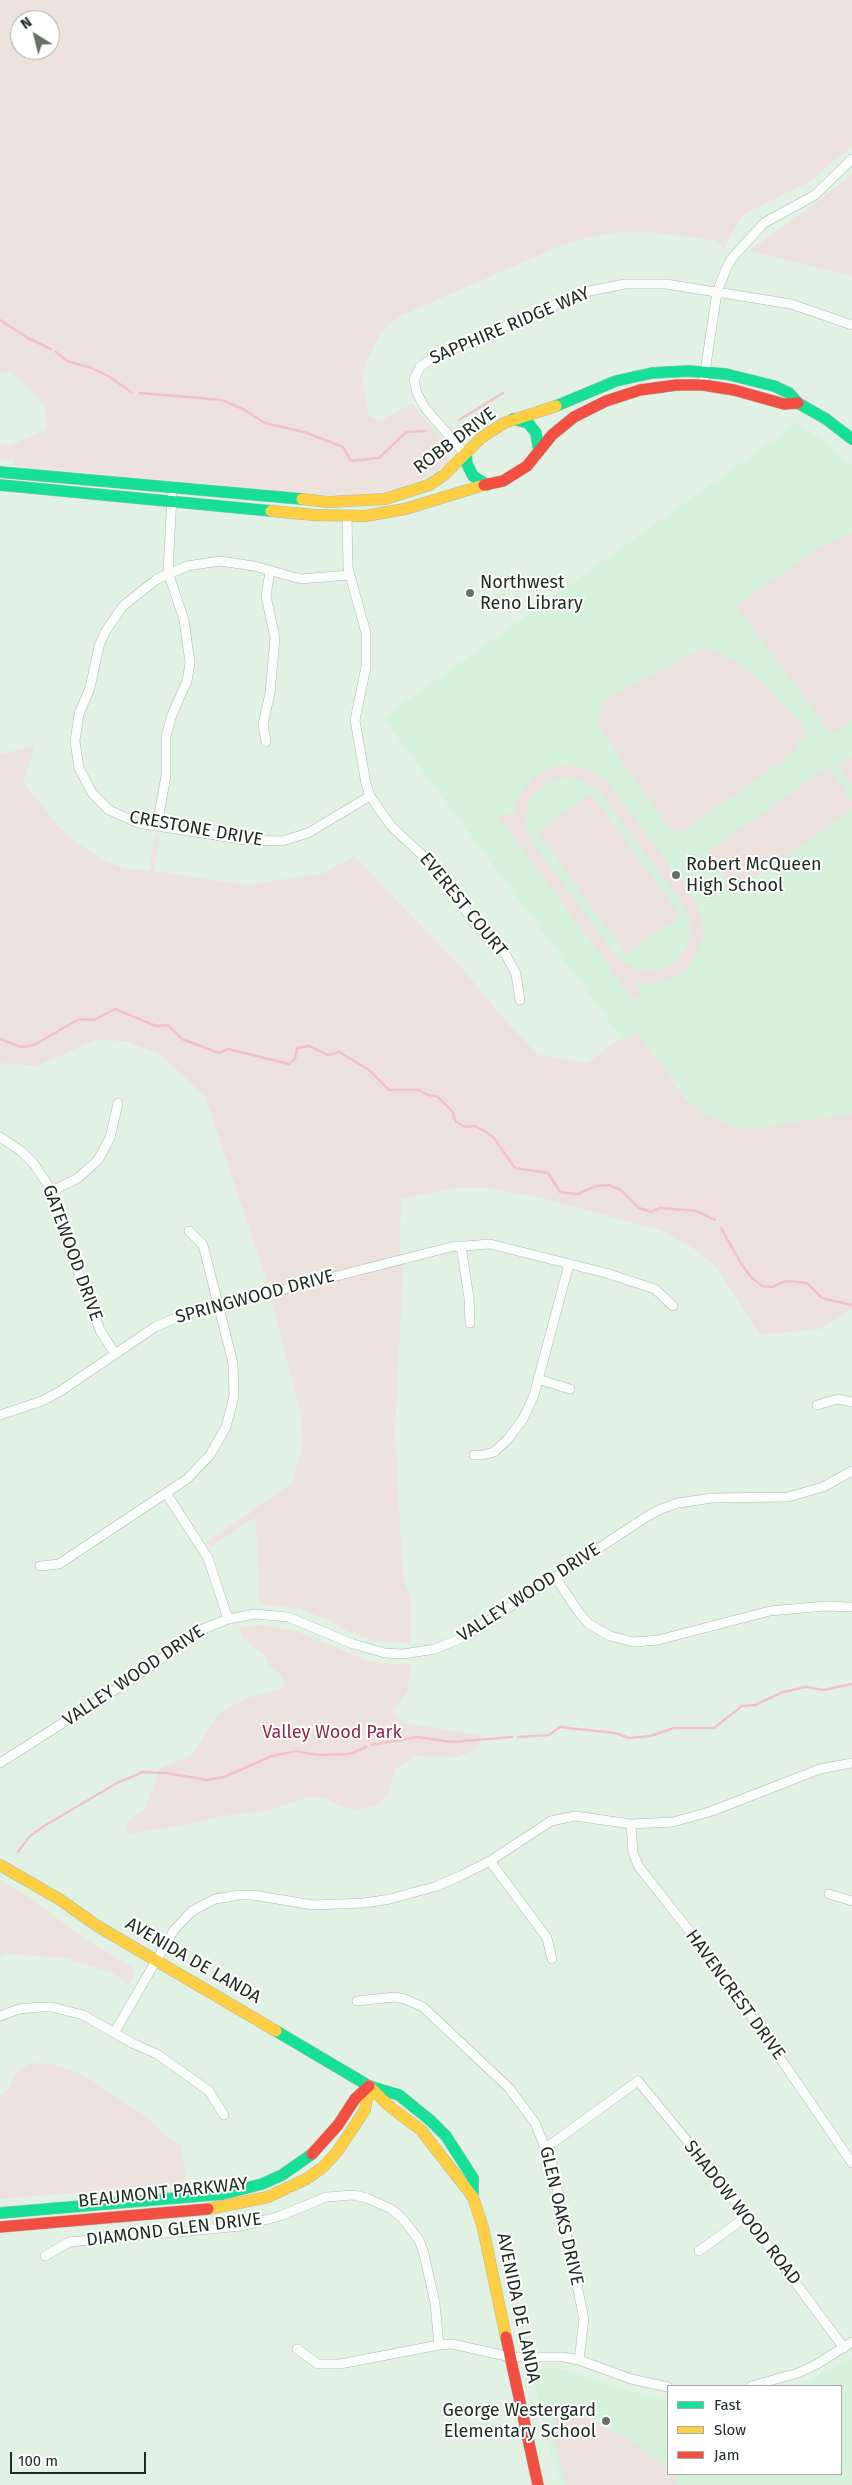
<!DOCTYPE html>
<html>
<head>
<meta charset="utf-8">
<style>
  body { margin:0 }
  #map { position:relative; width:852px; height:2485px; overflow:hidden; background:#e1f2e4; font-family:"Fira Sans",sans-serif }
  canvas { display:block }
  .legend { position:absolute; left:667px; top:2385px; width:175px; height:90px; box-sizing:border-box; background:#fff; border:1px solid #a6aba7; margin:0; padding:6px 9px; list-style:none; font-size:15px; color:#202c22 }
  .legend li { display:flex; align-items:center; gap:10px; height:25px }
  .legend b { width:25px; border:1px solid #a6aba7 }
  .north { position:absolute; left:10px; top:10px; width:50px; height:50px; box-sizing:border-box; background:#fff; border:1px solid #a6aba7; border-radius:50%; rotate:324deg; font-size:14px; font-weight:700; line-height:20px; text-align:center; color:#202c22 }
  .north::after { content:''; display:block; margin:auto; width:18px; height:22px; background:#647166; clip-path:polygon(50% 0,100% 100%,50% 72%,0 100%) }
  .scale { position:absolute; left:10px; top:2452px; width:136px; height:22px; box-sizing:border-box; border:2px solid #202c22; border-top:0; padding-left:6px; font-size:15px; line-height:18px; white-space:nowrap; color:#202c22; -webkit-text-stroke:4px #fff; paint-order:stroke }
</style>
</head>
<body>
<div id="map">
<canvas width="852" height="2485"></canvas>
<ul class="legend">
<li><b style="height:6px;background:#16e098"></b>Fast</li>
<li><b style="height:6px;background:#ffcf43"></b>Slow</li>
<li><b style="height:6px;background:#f24e42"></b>Jam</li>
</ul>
<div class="north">N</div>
<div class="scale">100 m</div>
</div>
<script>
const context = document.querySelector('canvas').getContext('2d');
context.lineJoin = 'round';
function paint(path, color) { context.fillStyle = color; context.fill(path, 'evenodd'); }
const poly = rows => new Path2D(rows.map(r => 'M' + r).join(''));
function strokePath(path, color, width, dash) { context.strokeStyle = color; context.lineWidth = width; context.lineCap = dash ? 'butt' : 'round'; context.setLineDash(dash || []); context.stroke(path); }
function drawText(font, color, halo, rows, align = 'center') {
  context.font = font + ' "Fira Sans",sans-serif'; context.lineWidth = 4; context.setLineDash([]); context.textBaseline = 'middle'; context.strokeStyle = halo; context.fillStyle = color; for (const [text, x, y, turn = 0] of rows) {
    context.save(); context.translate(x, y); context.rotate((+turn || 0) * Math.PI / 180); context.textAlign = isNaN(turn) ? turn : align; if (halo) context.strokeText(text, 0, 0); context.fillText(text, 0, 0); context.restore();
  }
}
const built = poly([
  [797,423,835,449,852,466,852,1114,754,1128,736,1127,720,1122,696,1109,637,1032,624,1041,383,718],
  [852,2357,852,2485,562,2485,547,2442,533,2378,534,2373,539,2369,549,2368,566,2370,630,2391,668,2400,668,2474,841,2474,841,2386,797,2386]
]);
const green = poly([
  [0,0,852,0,852,146,811,181,742,215,724,249,717,241,651,232,620,232,585,238,560,246,398,317,381,333,367,360,362,377,369,416,381,421,413,403,417,411,443,440,441,442,451,458,447,464,419,480,382,492,331,495,14,466,14,460,0,459,0,444,9,446,47,429,45,406,11,372,0,373],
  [20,20,50,20,50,50,20,50],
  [852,174,852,276,749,251,820,200],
  [852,533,852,720,832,735,736,606,820,547],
  [705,649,721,653,756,676,808,732,787,758,681,832,670,830,598,725,603,701,696,651],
  [35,746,23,782,58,826,76,842,105,861,126,869,149,870,155,834,160,835,154,871,248,885,324,873,354,856,462,968,502,1017,538,1055,587,1063,621,1038,624,1041,637,1032,687,1100,696,1109,720,1122,736,1127,754,1128,852,1114,852,1309,820,1329,760,1335,717,1268,690,1246,660,1230,533,1196,489,1188,453,1188,401,1199,400,1250,403,1268,395,1430,403,1576,411,1601,411,1643,374,1641,349,1632,326,1619,300,1609,259,1604,256,1517,210,1547,207,1542,292,1483,303,1444,301,1415,267,1283,205,1096,161,1055,125,1041,96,1040,36,1066,0,1063,0,754],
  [852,757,852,784,839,766],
  [562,765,585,768,605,779,694,898,701,913,703,936,698,951,690,965,678,975,664,981,649,984,635,982,642,993,633,999,499,818,508,812,513,817,519,795,534,777,547,769],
  [569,777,583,780,600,792,685,907,690,922,690,937,684,952,667,967,652,971,637,970,618,958,532,842,525,823,527,809,532,796,548,782],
  [828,767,852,801,852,809,735,892,707,852],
  [591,793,680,915,626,954,537,832],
  [262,1625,296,1631,366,1660,388,1664,411,1664,407,1692,394,1709,396,1716,403,1723,481,1735,476,1750,457,1757,414,1756,396,1769,387,1796,377,1806,357,1810,340,1806,324,1798,309,1797,266,1811,222,1816,191,1824,126,1834,128,1821,145,1809,160,1768,192,1755,218,1714,247,1698,280,1689,285,1685,281,1675,270,1666,262,1652,255,1649,242,1637,239,1627],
  [0,1880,26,1895,88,1941,132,1967,134,1976,128,1985,115,1974,66,1958,6,1954,0,1957],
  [31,2063,52,2064,81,2074,147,2117,161,2132,182,2146,186,2183,0,2199,0,2096,8,2089,16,2072],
  [556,2408,573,2409,626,2438,668,2468,668,2474,675,2474,677,2485,567,2485,556,2448]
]);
const stream = poly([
  [0,320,28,338,51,349],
  [56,352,67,361,92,368,110,377,131,392],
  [139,393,222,400,243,409,265,423,304,432,343,447,351,461,379,458,406,432,426,431],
  [459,420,503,393],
  [0,1039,21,1047,34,1045,79,1019,94,1020,115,1009,156,1026,168,1025,182,1039,219,1053,228,1049,289,1064,295,1059,297,1048,309,1046,328,1055,339,1052,369,1070,389,1090,419,1090,428,1095,437,1096,452,1111,456,1122,465,1127,475,1126,486,1132,494,1138,515,1168,548,1173,560,1192,578,1194,596,1186,609,1185,621,1190,639,1208,651,1212,660,1208,696,1211,715,1220],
  [721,1228,740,1262,751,1277,762,1286,773,1287,785,1281,807,1283,822,1298,852,1305],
  [518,1737,549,1735,560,1727,615,1733,629,1738,651,1736,674,1728,714,1728,742,1706,755,1705,783,1692,806,1687,824,1690,852,1684],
  [371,1745,418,1737,451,1742,513,1737],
  [18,1852,29,1837,44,1826,117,1783,143,1772,166,1773,207,1780,224,1777,272,1756,296,1751,317,1755,350,1754,366,1747]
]);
const street = poly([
  [703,385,717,292,726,269,732,258,764,223,815,195,852,159],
  [466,455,425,408,417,393,414,380,420,367,434,357,585,292,625,284,666,284,791,304,852,325],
  [347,517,348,568,366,633,366,667,355,720,366,784,370,796,391,826,438,870,475,924,506,955,516,974,520,1000],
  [349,575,301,579,254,566,220,561,187,566,157,579,123,606,105,632,99,646,90,688,79,714,75,741,79,768,92,793,109,810,138,823,246,840,282,841,308,833,370,796],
  [266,742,263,724,270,693,275,638,266,596,270,571],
  [157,825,166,776,166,736,172,715,187,681,190,663,184,620,168,572,172,496],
  [0,1137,21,1151,34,1164,52,1191,69,1248,100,1330,115,1354],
  [52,1191,78,1178,98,1160,110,1138,118,1103],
  [461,1246,469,1298,470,1323],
  [538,1379,570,1389],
  [817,1405,838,1399,852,1402],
  [0,1415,42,1401,59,1392,155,1327,183,1315,451,1247,490,1244,606,1273,655,1289,673,1306],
  [474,1455,483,1455,494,1452,508,1439,523,1419,534,1395,569,1264],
  [166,1493,208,1558,228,1619],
  [40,1566,59,1564,187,1479,210,1455,226,1427,234,1396,233,1363,203,1245,189,1231],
  [555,1577,580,1614,589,1624,610,1636,634,1642,658,1640,770,1611,825,1606,852,1607],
  [0,1763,146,1670,198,1631,228,1619,255,1614,288,1617,353,1644,385,1653,403,1654,435,1649,464,1637,646,1517,661,1509,678,1503,712,1498,788,1497,823,1487,852,1471],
  [631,1824,633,1853,639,1867,717,1966,852,2163],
  [490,1861,547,1938,552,1959],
  [829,1894,852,1901],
  [357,2001,395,1997,405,1999,423,2007,509,2088,535,2123,552,2164,584,2319,579,2360],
  [0,2016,19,2009,41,2007,52,2007,83,2015,132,2043,157,2054,209,2091,224,2115],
  [114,2033,174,1930,192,1911,215,1899,239,1895,253,1895,313,1905,365,1903,390,1899,437,1886,460,1876,490,1861,551,1821,575,1816,631,1824,673,1822,712,1811,820,1769,852,1763],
  [547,2147,638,2081,721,2182,844,2348],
  [699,2251,747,2216],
  [45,2256,69,2242,242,2226,280,2216,326,2197,354,2195,367,2198,391,2209,402,2218,419,2240,424,2254,435,2303,439,2345],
  [297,2349,318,2364,340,2364,439,2345,452,2344,511,2357,563,2357,579,2360,631,2379,668,2387],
  [751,2386,798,2373,817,2364,852,2342]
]);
const fast = poly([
  [556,406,616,381,652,373,688,371,726,374,774,386,789,393,798,403,826,419,852,439],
  [513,419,528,423,533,429,536,433,539,451],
  [466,455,467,464,473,476,487,485],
  [0,472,302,499],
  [0,485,271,511],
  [276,2031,369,2086,399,2095,431,2121,446,2136,473,2178,473,2197],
  [0,2213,223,2194,262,2184,282,2175,312,2154]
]);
const slow = poly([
  [302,499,329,502,385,499,429,485,444,475,481,438,504,423,556,406],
  [271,511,314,515,365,516,405,509,484,485],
  [0,1865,59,1899,99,1927,276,2031],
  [369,2086,389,2106,421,2130,473,2197,483,2228,506,2337],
  [208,2209,268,2197,306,2179,322,2168,337,2152,365,2110,369,2086]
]);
const jam = poly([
  [484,485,503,481,527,466,552,435,574,417,606,401,640,390,677,385,703,385,734,390,784,404,798,403],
  [312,2154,338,2125,355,2099,369,2086],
  [0,2227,208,2209],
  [506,2337,538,2485]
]);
const markers = [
  [470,593,5,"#647166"],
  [676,875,5,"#647166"],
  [606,2421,5,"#647166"]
];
const streetNames = [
  ["SAPPHIRE RIDGE WAY",510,326,-23],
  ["ROBB DRIVE",455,441,-37],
  ["CRESTONE DRIVE",196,829,10],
  ["EVEREST COURT",463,905,51],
  ["GATEWOOD DRIVE",72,1253,70],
  ["SPRINGWOOD DRIVE",255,1297,-15],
  ["VALLEY WOOD DRIVE",529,1593,-33],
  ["VALLEY WOOD DRIVE",134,1676,-34],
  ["AVENIDA DE LANDA",193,1961,30],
  ["HAVENCREST DRIVE",735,1995,54],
  ["BEAUMONT PARKWAY",163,2193,-6],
  ["SHADOW WOOD ROAD",742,2213,52],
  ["GLEN OAKS DRIVE",561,2216,77],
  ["DIAMOND GLEN DRIVE",174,2230,-7],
  ["AVENIDA DE LANDA",518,2308,78]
];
const poiNames = [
  ["Northwest",480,583],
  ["Reno Library",480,604],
  ["Robert McQueen",686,865],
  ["High School",686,886],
  ["George Westergard",596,2411,"right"],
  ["Elementary School",596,2432,"right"]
];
const parkNames = [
  ["Valley Wood Park",332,1733]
];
paint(built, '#d6f2db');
paint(green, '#eee2de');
strokePath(stream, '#f3c2c7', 2.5);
strokePath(street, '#abb8ad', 10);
strokePath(fast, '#abb8ad', 12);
strokePath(slow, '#abb8ad', 12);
strokePath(jam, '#abb8ad', 12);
strokePath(street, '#fafdfb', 9);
strokePath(fast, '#16e098', 11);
strokePath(slow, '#ffcf43', 11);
strokePath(jam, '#f24e42', 11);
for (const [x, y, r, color] of markers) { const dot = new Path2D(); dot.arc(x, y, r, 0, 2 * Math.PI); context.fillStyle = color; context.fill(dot); strokePath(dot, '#fff', 2); }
drawText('18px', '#202c22', '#fff', streetNames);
drawText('18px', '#202c22', '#fff', poiNames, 'left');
drawText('18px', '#932645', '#fff', parkNames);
</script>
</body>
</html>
